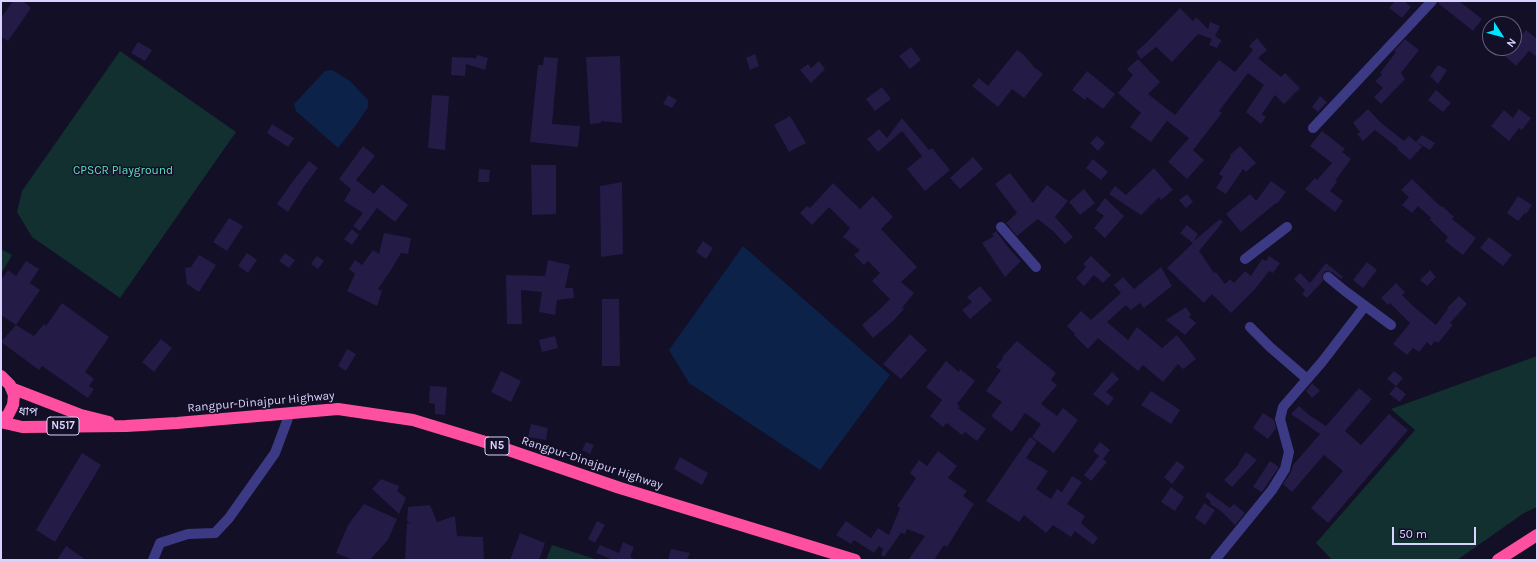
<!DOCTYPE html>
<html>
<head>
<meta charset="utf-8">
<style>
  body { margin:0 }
  #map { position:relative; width:1538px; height:561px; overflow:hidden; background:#130f26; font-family:Karla,sans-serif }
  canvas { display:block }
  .frame { position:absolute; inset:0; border:2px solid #d9d4ff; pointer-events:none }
  .north { position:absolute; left:1482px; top:16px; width:40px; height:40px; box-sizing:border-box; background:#130f26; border:1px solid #625e7d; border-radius:50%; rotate:126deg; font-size:11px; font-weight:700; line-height:16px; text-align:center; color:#d9d4ff }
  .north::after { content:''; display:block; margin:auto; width:14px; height:18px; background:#00e5ff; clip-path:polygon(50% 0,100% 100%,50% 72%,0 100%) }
  .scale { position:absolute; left:1392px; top:527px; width:84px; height:18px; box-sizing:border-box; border:2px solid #d9d4ff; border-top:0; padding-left:5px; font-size:12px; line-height:14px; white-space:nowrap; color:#d9d4ff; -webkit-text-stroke:3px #130f26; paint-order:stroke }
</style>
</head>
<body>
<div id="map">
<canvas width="1538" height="561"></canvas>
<div class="frame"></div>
<div class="north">N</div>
<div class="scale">50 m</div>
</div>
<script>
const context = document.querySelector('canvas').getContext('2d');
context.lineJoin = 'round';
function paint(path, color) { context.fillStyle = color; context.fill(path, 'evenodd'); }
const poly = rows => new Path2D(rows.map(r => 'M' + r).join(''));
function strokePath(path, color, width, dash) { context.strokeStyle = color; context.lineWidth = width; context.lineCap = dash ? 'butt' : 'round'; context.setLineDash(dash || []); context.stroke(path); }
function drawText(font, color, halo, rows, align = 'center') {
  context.font = font + ' Karla,"Noto Sans Bengali",sans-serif'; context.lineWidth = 3; context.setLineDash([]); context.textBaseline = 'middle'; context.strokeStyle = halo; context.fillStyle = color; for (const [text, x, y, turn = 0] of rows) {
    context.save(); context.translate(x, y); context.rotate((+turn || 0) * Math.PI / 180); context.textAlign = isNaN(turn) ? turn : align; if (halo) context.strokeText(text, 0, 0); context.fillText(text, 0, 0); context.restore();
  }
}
const green = poly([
  [120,51,236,132,120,298,32,237,17,212,22,191],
  [1,249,12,255,1,274],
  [1537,356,1537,507,1524,513,1457,560,1332,560,1316,543,1415,430,1391,409],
  [552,545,598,560,546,560]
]);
const water = poly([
  [332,70,350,81,368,100,368,107,356,125,338,148,296,111,294,104,325,71],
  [743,246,890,375,820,470,689,383,669,350]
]);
const building = poly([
  [13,1,23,1,31,8,8,41,1,37,1,18],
  [1395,1,1404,1,1411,7,1402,18,1389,8],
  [1438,1,1459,1,1482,19,1473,31,1438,3],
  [1180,8,1193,21,1196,17,1208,29,1210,22,1220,26,1215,36,1221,40,1222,43,1220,42,1217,48,1209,45,1212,39,1198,34,1172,62,1156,47,1141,59,1136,52,1146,43],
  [1526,30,1537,39,1537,57,1529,51,1516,66,1496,48,1514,48,1514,32,1519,38],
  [1257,38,1267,50,1258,58,1281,77,1285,73,1300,88,1284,104,1275,95,1262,114,1266,117,1261,124,1246,112,1264,85,1248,73,1219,111,1222,113,1193,150,1204,160,1187,179,1168,162,1189,138,1167,121,1151,142,1130,127,1141,113,1118,93,1133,75,1127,69,1138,59,1160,82,1148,94,1175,115,1219,60,1235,72,1253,50,1249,46],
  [1405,39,1419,50,1401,73,1405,79,1381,104,1374,97,1383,88,1375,81,1382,75,1380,73,1396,52,1394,51],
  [138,42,152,50,145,61,131,53],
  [911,47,921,60,910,69,899,56],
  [1017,50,1023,54,1034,67,1043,74,1024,98,1012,89,998,107,972,86,979,78,988,86],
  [755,54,759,66,750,70,746,58],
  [477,55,488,58,485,70,466,64,465,76,451,75,452,57,476,58],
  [620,56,622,123,601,121,601,123,590,124,586,57],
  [544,57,558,58,552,124,580,126,578,147,530,142,538,65,543,65],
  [819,61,825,69,811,83,800,70,808,64,811,68],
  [1438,65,1447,70,1438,84,1430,76],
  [1087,71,1115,94,1103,109,1087,97,1085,100,1072,90],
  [882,87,891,99,875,111,866,99],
  [1436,90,1451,103,1443,112,1428,100],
  [432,95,449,96,445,150,428,148],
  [668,95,677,100,672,108,663,104],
  [1320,96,1327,102,1318,112,1312,107],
  [1368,109,1380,122,1404,141,1409,136,1422,147,1410,160,1397,149,1398,148,1375,130,1363,141,1357,134,1360,132,1353,123],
  [1519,109,1531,118,1522,130,1519,128,1509,141,1491,126,1504,110,1513,118],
  [790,116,806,143,789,152,774,125],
  [902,118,929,150,932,148,950,170,925,191,907,169,922,156,902,131,878,152,867,139,879,129,887,138],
  [272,124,294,138,288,147,267,133],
  [1322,131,1345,149,1342,152,1351,159,1335,181,1337,182,1330,191,1343,201,1335,212,1305,189,1315,178,1317,180,1332,163,1310,146],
  [1422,135,1435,143,1430,150,1416,142],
  [1097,136,1105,143,1098,151,1090,143],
  [363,146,375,156,356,180,374,194,382,184,408,205,395,222,377,208,360,231,353,226,363,213,344,201,351,189,339,179],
  [1240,146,1256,163,1246,172,1243,169,1226,194,1216,188,1223,177,1219,174,1231,156,1230,155],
  [973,157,983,169,960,189,950,178],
  [1093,159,1108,172,1101,180,1086,168],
  [309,161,318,168,303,188,288,212,277,204,293,181],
  [531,165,556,165,556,214,532,215],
  [1154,168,1173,190,1161,200,1159,197,1141,215,1109,194,1115,186,1126,195],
  [479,169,490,170,489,182,478,182],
  [1010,173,1033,203,1047,185,1068,201,1055,217,1073,237,1065,244,1054,232,1038,219,1017,236,1006,223,1017,213,995,184],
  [1412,179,1441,207,1442,206,1454,217,1452,219,1476,238,1463,255,1445,241,1448,237,1430,220,1431,218,1418,206,1412,213,1402,205,1409,197,1401,190],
  [1271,181,1286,192,1277,204,1276,203,1241,232,1226,214,1250,194,1256,201],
  [622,182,623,254,601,257,600,186],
  [833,183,860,209,873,196,893,217,881,229,917,267,901,282,914,293,902,308,904,309,893,321,873,338,862,325,880,309,890,299,872,281,880,273,868,261,864,265,854,255,860,250,843,237,850,228,829,207,812,225,800,213,807,206,810,208],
  [1084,189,1095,203,1080,215,1069,202],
  [1187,194,1193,202,1186,208,1179,200],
  [1518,196,1532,205,1526,214,1525,213,1518,221,1507,213],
  [1105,198,1124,216,1105,238,1094,228,1104,216,1096,210],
  [229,218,243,226,227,251,213,242],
  [1220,219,1223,222,1199,251,1214,273,1216,272,1225,284,1230,279,1234,283,1245,271,1251,276,1262,259,1266,261,1269,256,1280,263,1273,273,1269,271,1256,288,1231,313,1212,294,1204,303,1167,268,1193,243,1180,233,1187,225,1198,234,1194,241],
  [352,229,359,235,352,245,344,239],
  [996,231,1012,252,1021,261,1005,277,982,243,994,236,992,234],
  [384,233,411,238,408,254,401,253,391,270,378,289,382,291,377,306,347,291,355,274,349,269,355,260,362,265,373,250,379,254],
  [1489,237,1512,255,1503,266,1480,248],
  [703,241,713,248,706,259,696,252],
  [247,253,257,260,248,273,238,266],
  [285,253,295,260,289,268,279,261],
  [199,255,216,265,199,292,187,284,185,268,191,267],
  [317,256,324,261,318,269,311,264],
  [1091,256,1111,275,1103,283,1094,275,1084,286,1076,278,1086,267,1083,264],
  [548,260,570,265,565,288,573,288,574,298,557,300,555,315,539,312,542,292,521,290,522,324,507,324,506,275,545,276],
  [26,261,39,269,30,283,40,290,16,325,1,315,1,280,8,270,16,276],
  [1367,262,1377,270,1363,288,1353,280],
  [1326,263,1343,277,1341,279,1332,272,1325,271,1322,276,1323,281,1307,298,1302,294,1305,290,1294,279,1300,273,1310,283],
  [1161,267,1172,286,1144,308,1140,303,1131,310,1126,305,1107,322,1128,340,1137,327,1162,348,1177,335,1196,359,1183,369,1178,364,1163,382,1143,365,1138,371,1098,338,1088,349,1074,335,1075,334,1067,326,1081,311,1091,320,1121,293,1114,285,1123,277,1134,289],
  [1430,270,1436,277,1427,286,1420,280],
  [1396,283,1405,292,1402,295,1413,306,1436,325,1448,309,1447,308,1459,296,1467,304,1450,323,1453,325,1438,343,1435,341,1431,346,1427,342,1419,352,1413,348,1407,355,1393,344,1410,323,1390,303,1388,305,1381,298],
  [980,286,992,300,970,319,962,310,972,302,967,297],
  [602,299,619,299,620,366,602,366],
  [62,303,109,337,85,372,94,379,89,386,94,389,88,398,42,366,39,370,1,342,16,325,34,336,44,324,46,326],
  [1186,307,1191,315,1189,317,1196,323,1185,335,1166,320],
  [910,334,927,350,901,379,883,364],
  [555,336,558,348,542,352,539,340],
  [161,339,172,348,154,372,142,362],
  [1017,341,1056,373,1051,380,1057,385,1041,404,1057,416,1063,408,1078,420,1054,453,1032,437,1041,424,1025,413,1012,432,991,416,1002,402,986,391,1001,370,996,367,1003,358,1002,357],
  [347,349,356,354,346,371,338,366],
  [946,361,959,372,960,369,975,381,957,404,960,407,958,408,986,429,977,441,965,432,962,435,947,423,943,427,930,416,942,400,926,387],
  [501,371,521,381,511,402,491,392],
  [1394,371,1403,378,1396,386,1406,394,1400,402,1389,394,1396,386,1387,379],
  [1112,372,1119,379,1106,392,1114,398,1108,406,1093,394],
  [1312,383,1320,391,1312,398,1306,391],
  [430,386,447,387,445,415,435,414,435,404,429,403],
  [1359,388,1372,399,1345,431,1361,445,1389,414,1408,430,1328,523,1311,508,1343,471,1324,455,1292,492,1283,484,1291,472,1293,465,1320,434,1291,414,1299,406,1309,415,1326,426],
  [1151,391,1180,410,1171,424,1141,405],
  [1263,413,1274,420,1276,428,1268,439,1253,428],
  [531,424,548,428,546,440,528,437],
  [1030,437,1037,442,1026,458,1048,471,1036,489,1051,499,1057,489,1062,492,1072,476,1082,482,1067,504,1085,516,1081,523,1098,538,1093,545,1075,531,1071,537,1053,525,1046,533,1024,515,1019,522,986,501],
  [586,442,594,445,590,454,582,450],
  [1100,442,1110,450,1103,459,1107,462,1091,481,1084,475,1099,456,1093,451],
  [938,451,957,466,948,478,967,491,963,496,974,504,947,547,944,545,934,560,908,560,925,536,907,529,905,534,901,533,884,557,881,555,883,549,879,546,874,553,854,540,851,544,836,535,846,521,871,538,878,528,889,535,900,508,897,506,916,478,910,473,919,460,927,466],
  [1246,452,1257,460,1232,487,1224,480,1239,464,1238,464],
  [82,453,101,465,55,542,36,530],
  [680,457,708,473,702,485,674,469],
  [1177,461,1185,467,1172,484,1164,477],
  [1270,461,1279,467,1262,492,1253,487],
  [381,479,399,486,397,491,406,498,399,514,372,489],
  [1171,487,1184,497,1175,511,1161,502],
  [1208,492,1230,508,1234,504,1245,513,1235,525,1221,511,1210,504,1211,502,1205,496],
  [1204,503,1215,510,1205,525,1195,518],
  [364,504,397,519,388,540,370,560,353,560,336,553,348,525],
  [430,505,437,522,455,516,457,536,483,537,484,560,405,560,407,523,411,524,407,521,408,507],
  [597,521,605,525,595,543,588,539],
  [520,533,545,543,539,560,510,560],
  [623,542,634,547,630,557,636,560,613,560,596,553,600,545,619,553],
  [66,546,86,560,57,560],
  [671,549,690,553,687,560,668,560]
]);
const minor = poly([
  [1313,128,1432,1],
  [1001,227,1036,267],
  [1245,259,1287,227],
  [1328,277,1345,291,1391,325],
  [1250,327,1270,347,1307,379],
  [153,560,160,543,188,534,215,533,229,518,275,453,290,413],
  [1215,560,1272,490,1285,469,1289,452,1280,419,1283,407,1322,362,1365,306]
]);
const highway = poly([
  [1,376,10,385,14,395,13,405,8,415,1,420],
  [11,388,81,415,109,422],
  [1,422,22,427,126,426,177,423,338,409,413,420,482,441,620,488,855,560],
  [1498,560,1537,535]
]);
const shields = [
  [63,426,32],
  [497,446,24]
];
const shieldNames = [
  ["N517",63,426],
  ["N5",497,446]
];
const parkNames = [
  ["CPSCR Playground",123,171]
];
const streetNames = [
  ["Rangpur-Dinajpur Highway",261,402,-5],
  ["ধাপ",28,412,3],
  ["Rangpur-Dinajpur Highway",592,463,18]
];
paint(green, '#12302f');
paint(water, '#0c2248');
paint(building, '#241b47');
strokePath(minor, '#3d3a85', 10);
strokePath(highway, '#ff4fa3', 12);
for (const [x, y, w] of shields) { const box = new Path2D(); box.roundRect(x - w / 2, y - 9, w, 18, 3); context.fillStyle = '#130f26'; context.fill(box); strokePath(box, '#d9d4ff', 1); }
drawText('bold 11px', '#d9d4ff', null, shieldNames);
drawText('12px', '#5fe0c0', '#130f26', parkNames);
drawText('12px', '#d9d4ff', '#130f26', streetNames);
</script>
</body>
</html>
